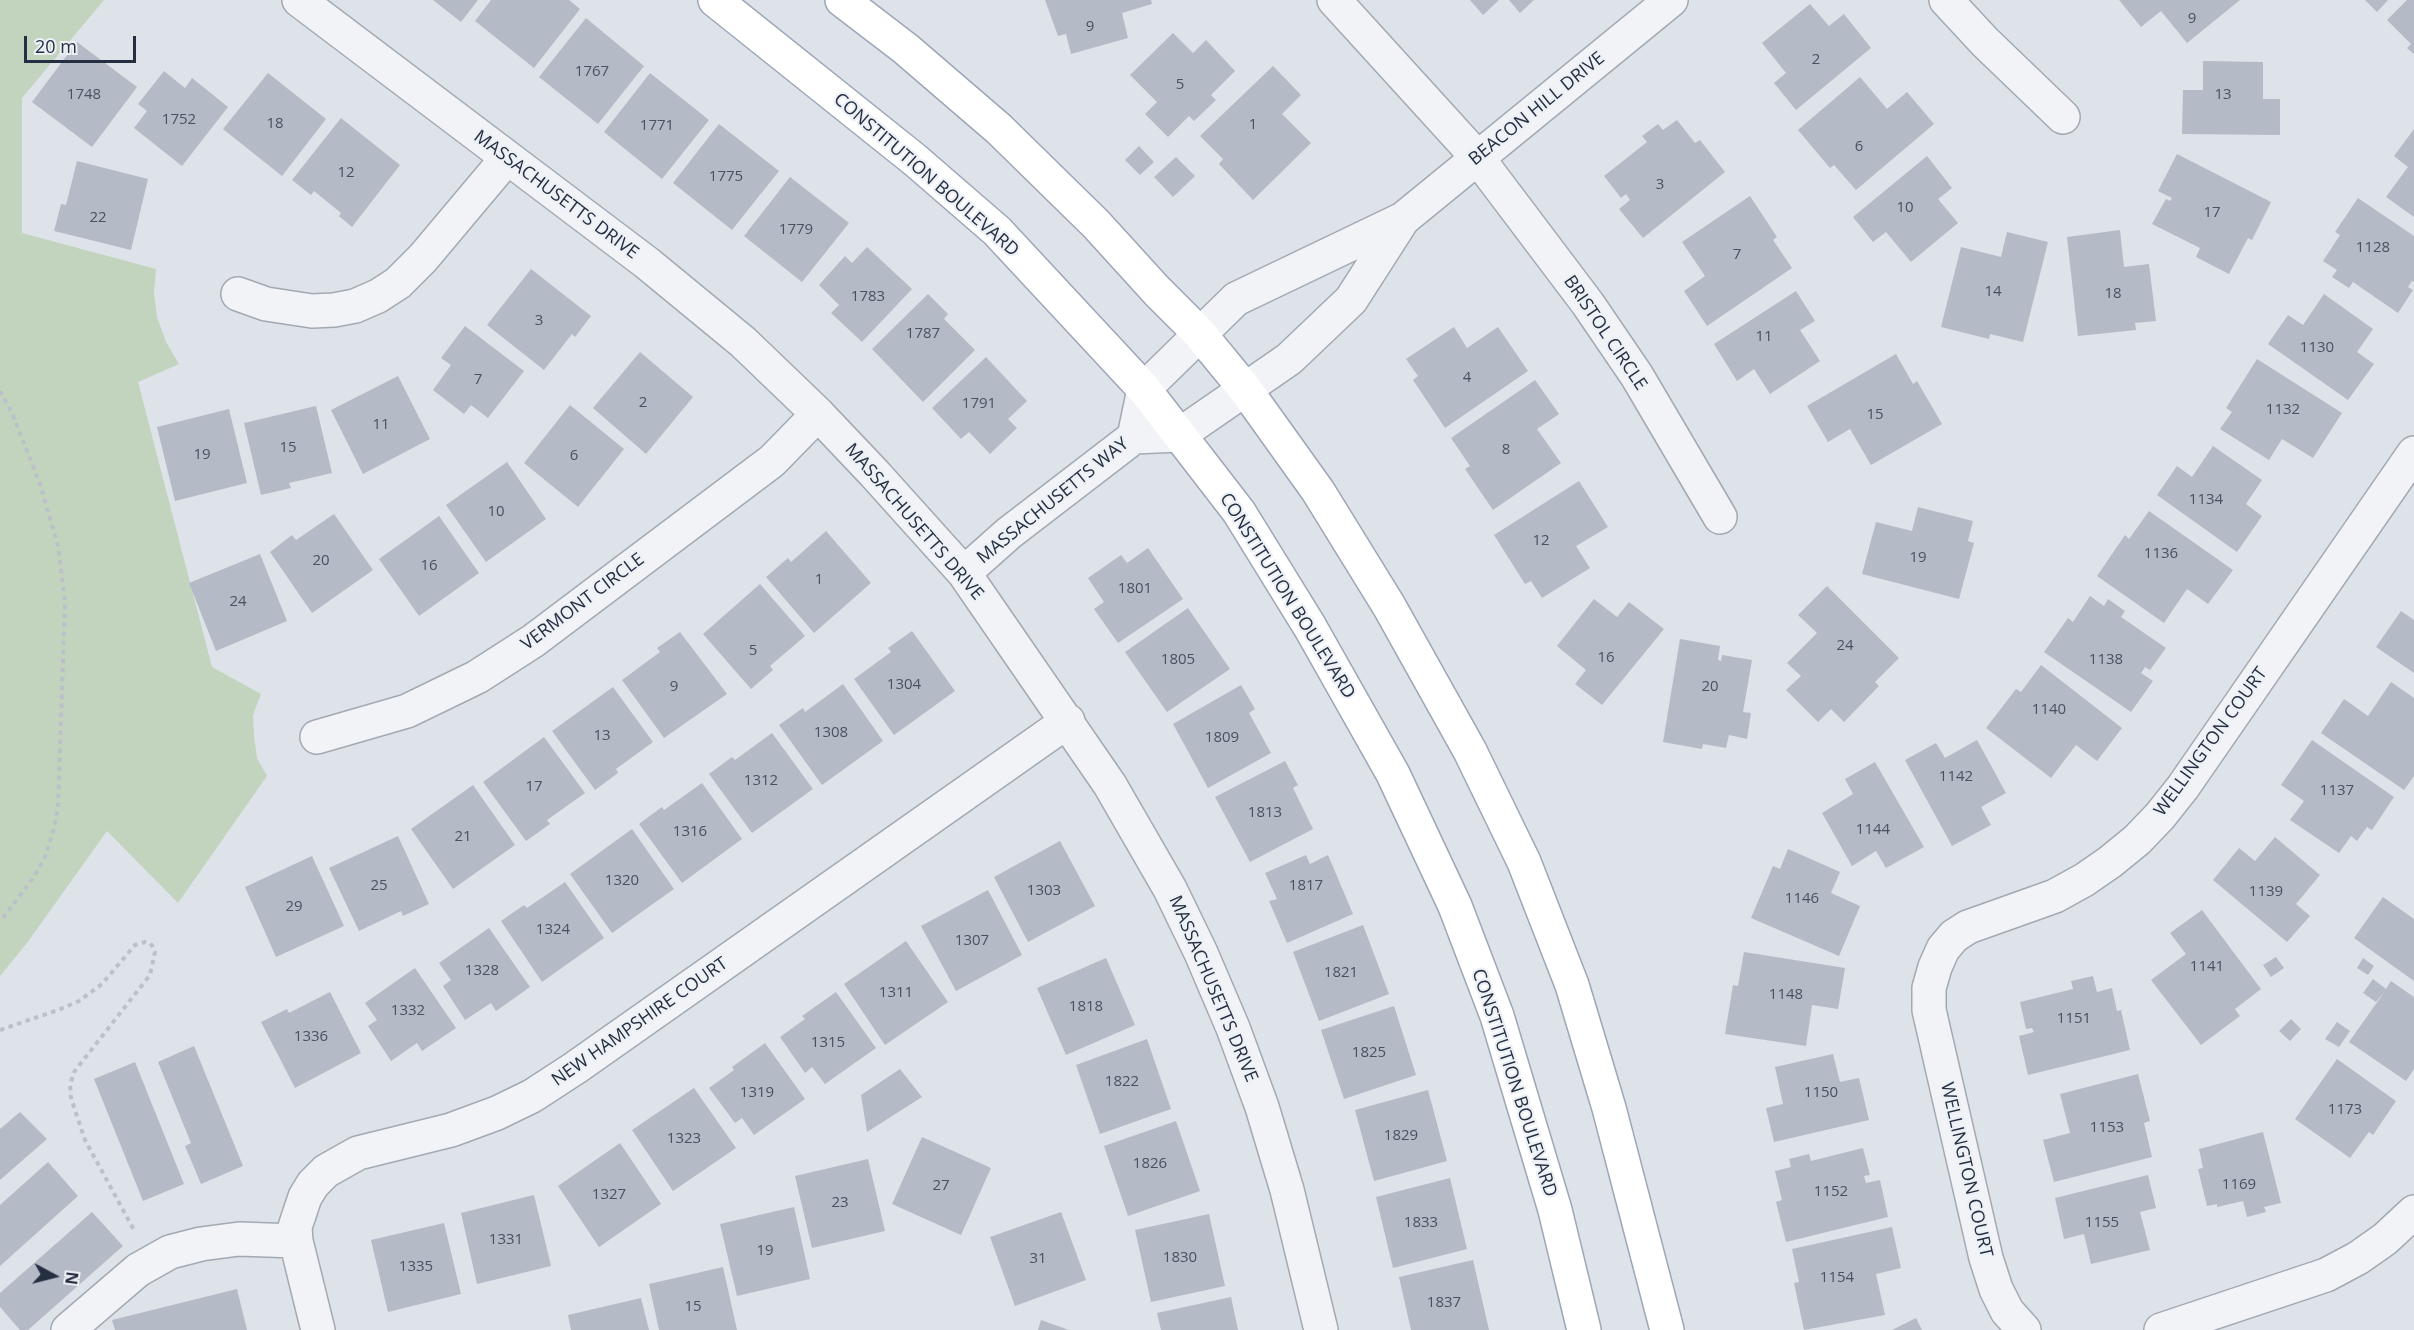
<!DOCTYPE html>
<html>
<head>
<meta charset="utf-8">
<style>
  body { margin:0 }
  #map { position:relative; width:2414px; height:1330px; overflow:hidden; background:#dee2e9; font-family:"Open Sans",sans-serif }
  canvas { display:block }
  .north { position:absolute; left:24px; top:1246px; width:60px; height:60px; -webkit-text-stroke:4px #edf1f6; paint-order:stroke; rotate:97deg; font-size:16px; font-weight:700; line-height:24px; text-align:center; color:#252f41 }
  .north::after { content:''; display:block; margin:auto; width:21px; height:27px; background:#252f41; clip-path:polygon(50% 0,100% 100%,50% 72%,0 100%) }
  .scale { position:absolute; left:24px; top:36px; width:112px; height:27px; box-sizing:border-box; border:3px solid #252f41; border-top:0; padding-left:8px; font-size:18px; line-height:21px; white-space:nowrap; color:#252f41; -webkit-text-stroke:4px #edf1f6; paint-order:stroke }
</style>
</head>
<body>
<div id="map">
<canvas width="2414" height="1330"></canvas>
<div class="north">N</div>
<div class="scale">20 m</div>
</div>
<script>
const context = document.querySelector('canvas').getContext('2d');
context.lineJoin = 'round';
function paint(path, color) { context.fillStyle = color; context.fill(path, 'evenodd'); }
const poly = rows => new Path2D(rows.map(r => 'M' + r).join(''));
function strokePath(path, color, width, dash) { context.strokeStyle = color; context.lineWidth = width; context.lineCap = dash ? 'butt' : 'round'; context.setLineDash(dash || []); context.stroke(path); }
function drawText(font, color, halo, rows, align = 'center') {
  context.font = font + ' "Open Sans",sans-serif'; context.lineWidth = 4.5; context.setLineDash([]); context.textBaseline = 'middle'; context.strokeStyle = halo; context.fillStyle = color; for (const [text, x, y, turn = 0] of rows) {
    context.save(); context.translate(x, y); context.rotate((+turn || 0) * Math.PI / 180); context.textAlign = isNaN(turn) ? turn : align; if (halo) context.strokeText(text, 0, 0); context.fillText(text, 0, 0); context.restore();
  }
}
const green = poly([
  [0,0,104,0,22,98,22,233,156,269,154,293,157,317,166,342,179,364,138,382,212,667,261,694,253,715,254,736,257,758,267,776,178,903,107,831,27,943,0,976]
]);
const building = poly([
  [433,0,478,0,461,22],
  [491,0,569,0,580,9,534,68,475,21],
  [1045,0,1151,0,1152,4,1122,13,1128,38,1071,54,1066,34,1058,36],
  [1470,0,1499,0,1483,15],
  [1509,0,1534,0,1520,13],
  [2119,0,2240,0,2187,43,2161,11,2141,27],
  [2365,0,2388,0,2377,12],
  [2407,0,2414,0,2414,54,2407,48,2411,44,2387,20],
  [1810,4,1829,26,1844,14,1871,48,1796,110,1774,83,1786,73,1762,43],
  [586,18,644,66,598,124,539,77],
  [1173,33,1193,53,1206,40,1235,71,1211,95,1216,100,1194,121,1189,116,1168,137,1145,114,1157,102,1130,75],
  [77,42,137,87,92,147,32,102],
  [2203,61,2263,62,2263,99,2280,99,2280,135,2182,134,2183,90,2203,90],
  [1273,66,1301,95,1282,114,1311,143,1253,200,1219,164,1223,159,1200,136],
  [164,71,185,88,192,78,228,107,182,166,134,128,147,111,138,104],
  [268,73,326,119,282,176,223,129],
  [650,73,709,120,662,179,604,132],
  [1860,77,1887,109,1907,92,1934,124,1856,190,1834,165,1830,168,1798,130],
  [341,118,400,165,352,227,339,216,341,213,314,191,311,195,292,180],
  [1677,120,1695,143,1700,140,1725,172,1643,238,1619,209,1630,200,1626,194,1621,198,1604,176,1647,142,1642,136,1658,124,1663,130],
  [719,124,779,171,732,230,673,183],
  [2414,129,2414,217,2386,197,2408,167,2394,156],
  [1139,146,1154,162,1140,175,1125,160],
  [2177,154,2271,202,2252,240,2248,238,2229,274,2196,257,2200,248,2152,224,2166,199,2170,201,2172,198,2158,191],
  [1927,156,1952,188,1938,199,1958,223,1911,262,1886,232,1873,242,1853,217],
  [1176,157,1195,176,1173,197,1154,177],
  [77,161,148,179,131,250,54,231,61,204,66,205],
  [790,177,849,223,802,282,744,236],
  [1750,196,1777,237,1773,240,1792,268,1707,326,1684,291,1705,276,1682,242],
  [2358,198,2414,236,2414,282,2412,281,2408,287,2413,290,2398,313,2353,282,2349,288,2332,277,2337,270,2323,261,2340,235,2335,232],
  [2120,230,2124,267,2149,264,2156,321,2135,323,2136,330,2078,336,2067,237],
  [2007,232,2048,242,2023,342,1990,334,1989,339,1941,327,1961,247,2001,257],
  [867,247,912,289,862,342,831,313,839,305,819,285,845,256,852,263],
  [531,269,591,316,575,337,572,334,544,370,487,325],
  [1796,291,1815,321,1800,330,1820,361,1770,394,1754,369,1737,381,1714,344],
  [928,294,948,314,944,319,975,350,923,402,872,349],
  [2324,294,2373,329,2357,352,2374,364,2348,400,2268,344,2288,315,2303,325],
  [465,326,524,371,488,418,471,405,464,414,433,390,451,365,441,358],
  [1454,327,1467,348,1498,327,1528,371,1445,428,1413,380,1418,376,1406,359],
  [640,352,693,397,646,454,593,408],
  [1896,354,1913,384,1917,381,1942,424,1871,465,1850,429,1828,442,1807,406],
  [986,357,1027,401,1008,419,1017,428,990,454,969,432,961,439,932,408],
  [2257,359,2342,413,2313,458,2282,439,2269,460,2220,429,2232,412,2226,408],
  [398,376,430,439,363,474,331,410],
  [1535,380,1559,414,1537,429,1561,463,1493,510,1465,469,1470,466,1451,438],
  [570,405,624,449,578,507,524,463],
  [316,406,332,473,289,483,291,488,261,495,244,423],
  [229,409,247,483,175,501,157,427],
  [2213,446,2262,480,2246,504,2262,516,2237,552,2157,495,2177,466,2192,477],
  [507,462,546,519,486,562,446,505],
  [1579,481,1608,527,1576,546,1590,568,1542,598,1531,581,1525,584,1494,535],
  [1918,507,1973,521,1968,541,1974,543,1959,599,1862,574,1876,522,1912,531],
  [2149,511,2233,570,2208,604,2187,589,2164,623,2097,576,2125,535,2129,539],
  [334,514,373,570,312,613,270,552,292,535,296,540],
  [439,516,479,573,419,616,379,559],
  [826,531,871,583,814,633,766,577,788,558,791,562],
  [1148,548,1183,599,1118,643,1094,609,1104,602,1088,578,1121,555,1127,563],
  [260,554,287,621,216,651,189,583],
  [760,584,805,636,770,666,773,670,751,689,703,634],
  [1827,586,1899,658,1875,682,1879,686,1844,722,1831,709,1818,722,1786,690,1801,676,1787,663,1817,633,1798,615],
  [2090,596,2104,606,2108,599,2125,611,2121,617,2166,648,2150,670,2145,667,2141,673,2153,681,2131,712,2044,652,2068,618,2073,622],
  [1594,599,1617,617,1629,602,1664,629,1602,705,1575,684,1586,670,1557,646],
  [1188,608,1230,669,1167,712,1125,652],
  [2401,611,2414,620,2414,673,2376,647],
  [912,631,955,691,894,735,854,679,891,652,888,648],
  [680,632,727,694,664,738,622,680,660,652,657,648],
  [1680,639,1720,646,1718,660,1721,661,1722,655,1752,660,1743,712,1751,713,1747,739,1729,735,1726,748,1703,744,1702,749,1663,742],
  [2041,665,2122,728,2097,761,2076,745,2051,778,1986,728,2016,689,2021,692],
  [2391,682,2414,698,2414,776,2404,790,2321,733,2344,699,2368,716],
  [843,684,883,741,822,785,779,725,803,708,805,712],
  [1241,685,1255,709,1249,713,1271,753,1208,788,1173,724],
  [613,687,653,742,616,769,618,773,595,790,552,731],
  [772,733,813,789,752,833,709,774,732,757,735,760],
  [544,737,585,793,547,820,550,824,526,841,483,782],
  [1977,740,2006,793,1981,807,1991,825,1952,846,1905,760,1936,743,1945,758],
  [2312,740,2394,797,2372,830,2367,827,2357,841,2351,836,2339,853,2290,820,2304,801,2281,785],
  [1285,761,1298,785,1293,788,1313,829,1250,862,1215,797],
  [1875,762,1924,847,1886,868,1876,851,1852,866,1822,813,1853,794,1845,779],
  [702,783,742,839,682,883,639,824,662,807,664,810],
  [473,785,515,845,453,889,411,829],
  [632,829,674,889,612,933,570,874],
  [398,836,429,904,403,916,401,911,359,931,329,868],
  [2275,837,2320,875,2296,904,2310,916,2287,942,2213,880,2239,848,2255,861],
  [1060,841,1095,906,1028,942,994,877],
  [1788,849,1840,872,1831,893,1860,906,1839,956,1751,918,1773,866,1780,869],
  [1306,855,1310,864,1328,855,1353,914,1287,943,1269,901,1277,899,1265,873],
  [312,856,344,926,276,957,245,887],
  [565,882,604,938,542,982,501,921,524,905,527,908],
  [988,890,1022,955,956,991,921,926],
  [2383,897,2414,919,2414,981,2354,938],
  [2202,910,2261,989,2235,1009,2240,1016,2201,1045,2151,980,2186,954,2170,933],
  [1363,925,1389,994,1319,1021,1293,952],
  [489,928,530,987,496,1011,491,1003,465,1020,443,986,451,980,439,963],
  [906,941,948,1002,885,1045,844,984],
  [1744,952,1845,968,1838,1009,1812,1005,1806,1046,1725,1034,1733,985,1738,986],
  [2276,957,2284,968,2271,977,2263,965],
  [1106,958,1135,1025,1066,1055,1037,988],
  [2363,958,2374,966,2368,975,2357,968],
  [415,968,456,1028,422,1051,417,1043,391,1061,368,1026,377,1020,365,1003],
  [2093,976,2097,992,2112,988,2117,1011,2121,1010,2130,1050,2028,1075,2019,1036,2034,1032,2032,1028,2026,1029,2020,1002,2073,989,2071,981],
  [2373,979,2386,989,2391,981,2414,997,2414,1069,2406,1081,2349,1042,2385,991,2376,1002,2363,993],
  [330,992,361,1053,295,1088,261,1022,287,1009,289,1013],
  [836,992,876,1048,825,1084,812,1067,805,1073,780,1037,805,1019,802,1016],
  [1394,1006,1416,1075,1344,1099,1321,1030],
  [2291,1019,2301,1029,2290,1041,2279,1031],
  [2337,1022,2350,1031,2339,1047,2325,1039],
  [1147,1039,1171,1109,1100,1134,1076,1065],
  [765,1043,805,1099,754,1135,742,1118,735,1123,709,1088,734,1070,732,1067],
  [194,1046,243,1166,201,1184,185,1146,191,1143,158,1062],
  [1833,1054,1840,1082,1859,1078,1869,1120,1774,1142,1766,1108,1783,1104,1775,1067],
  [2337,1059,2396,1101,2373,1135,2369,1132,2350,1158,2295,1119],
  [135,1062,184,1184,143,1201,94,1079],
  [900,1069,922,1097,867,1132,861,1095],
  [2138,1074,2150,1121,2144,1123,2152,1157,2054,1182,2043,1140,2070,1133,2060,1094],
  [694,1088,736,1148,673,1191,632,1130],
  [1428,1090,1447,1161,1374,1181,1355,1110],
  [20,1112,47,1139,0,1180,0,1129],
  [1176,1121,1200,1191,1128,1216,1104,1146],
  [2263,1132,2281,1203,2264,1207,2266,1212,2247,1217,2243,1201,2217,1207,2217,1204,2207,1206,2198,1169,2203,1168,2199,1149],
  [922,1137,991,1168,961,1235,892,1204],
  [620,1143,661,1204,599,1247,558,1186],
  [1863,1148,1870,1175,1864,1176,1866,1183,1880,1180,1888,1217,1786,1242,1776,1202,1782,1200,1775,1171,1791,1167,1789,1159,1809,1154,1811,1161],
  [868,1159,885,1231,812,1248,795,1176],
  [48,1162,78,1196,0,1266,0,1205],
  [2148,1175,2156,1208,2140,1212,2150,1250,2091,1264,2084,1234,2064,1239,2055,1198],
  [1450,1178,1467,1249,1393,1268,1376,1197],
  [534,1195,551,1266,477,1284,461,1213],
  [794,1207,810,1279,737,1296,720,1224],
  [92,1212,123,1246,28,1330,20,1330,0,1307,0,1293],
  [1061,1212,1086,1280,1015,1306,990,1237],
  [1209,1214,1225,1286,1151,1302,1135,1230],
  [444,1223,461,1294,388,1312,371,1240],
  [1892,1227,1901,1268,1876,1274,1885,1315,1804,1330,1794,1283,1799,1282,1792,1249],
  [1473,1260,1489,1330,1411,1330,1399,1277],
  [723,1267,737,1330,659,1330,649,1284],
  [237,1289,247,1330,115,1330,112,1320],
  [1231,1297,1238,1330,1161,1330,1157,1313],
  [641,1298,649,1330,571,1330,568,1315],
  [1916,1318,1922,1330,1892,1330],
  [1041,1320,1069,1330,1038,1330]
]);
const path = poly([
  [0,391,12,413,40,484,58,546,65,601,58,808,54,829,45,857,34,877,0,922],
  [0,1030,58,1010,79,1001,102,984,135,945,145,942,150,943,153,947,155,952,150,975,74,1072,70,1085,71,1098,85,1140,135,1232]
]);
const minor = poly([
  [299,0,647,263,743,342,818,414,874,473,964,573,1110,785,1170,889,1201,953,1233,1028,1262,1107,1287,1190,1321,1330],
  [1334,0,1477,157,1588,304,1637,376,1720,517],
  [1946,0,1985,42,2063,117],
  [238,294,266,304,312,311,334,310,355,306,378,296,398,283,423,258,507,158],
  [1134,437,1179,435,1289,359,1351,300,1403,219],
  [964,573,1009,533,1134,437,1144,389,1236,299,1403,219,1671,0],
  [317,737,407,711,477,677,533,641,772,461,818,414],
  [68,1330,138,1270,170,1252,201,1244,239,1239,296,1241],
  [318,1330,296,1241,295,1227,305,1197,313,1184,326,1171,358,1153,451,1130,497,1113,532,1096,575,1068,1068,721],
  [2024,1330,2007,1311,1996,1289,1986,1258,1929,1010,1929,988,1935,967,1943,949,1954,936,1968,927,2055,896,2084,880,2110,862,2137,840,2160,816,2183,787,2414,453],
  [2161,1330,2326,1275,2358,1258,2385,1239,2414,1212]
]);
const major = poly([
  [715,0,915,160,997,231,1144,389,1239,512,1310,627,1393,774,1455,906,1497,1016,1555,1210,1584,1330],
  [842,0,906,49,999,129,1096,224,1157,291,1199,333,1245,389,1318,491,1389,606,1470,751,1524,862,1572,985,1609,1108,1667,1330]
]);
const numberNames = [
  ["9",2192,19],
  ["9",1090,27],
  ["2",1816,60],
  ["1767",592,72],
  ["5",1180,85],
  ["1748",84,95],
  ["13",2223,95],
  ["1752",179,120],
  ["18",275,124],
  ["1",1253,125],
  ["1771",657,126],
  ["6",1859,147],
  ["12",346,173],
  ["1775",726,177],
  ["3",1660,185],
  ["10",1905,208],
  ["17",2212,213],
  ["22",98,218],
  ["1779",796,230],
  ["1128",2373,248],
  ["7",1737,255],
  ["14",1993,292],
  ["18",2113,294],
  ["1783",868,297],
  ["3",539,321],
  ["1787",923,334],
  ["11",1764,337],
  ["1130",2317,348],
  ["4",1467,378],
  ["7",478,380],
  ["2",643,403],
  ["1791",979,404],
  ["1132",2283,410],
  ["15",1875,415],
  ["11",381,425],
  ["15",288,448],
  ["8",1506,450],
  ["19",202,455],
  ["6",574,456],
  ["1134",2206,500],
  ["10",496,512],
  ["12",1541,541],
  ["1136",2161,554],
  ["19",1918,558],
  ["20",321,561],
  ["16",429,566],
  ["1",819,580],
  ["1801",1135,589],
  ["24",238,602],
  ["24",1845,646],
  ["5",753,651],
  ["16",1606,658],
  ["1805",1178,660],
  ["1138",2106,660],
  ["1304",904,685],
  ["9",674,687],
  ["20",1710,687],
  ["1140",2049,710],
  ["1308",831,733],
  ["13",602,736],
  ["1809",1222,738],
  ["1142",1956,777],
  ["1312",761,781],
  ["17",534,787],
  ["1137",2337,791],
  ["1813",1265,813],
  ["1144",1873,830],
  ["1316",690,832],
  ["21",463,837],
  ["1320",622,881],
  ["25",379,886],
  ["1817",1306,886],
  ["1303",1044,891],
  ["1139",2266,892],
  ["1146",1802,899],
  ["29",294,907],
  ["1324",553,930],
  ["1307",972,941],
  ["1141",2207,967],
  ["1328",482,971],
  ["1821",1341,973],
  ["1311",896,993],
  ["1148",1786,995],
  ["1818",1086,1007],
  ["1332",408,1011],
  ["1151",2074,1019],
  ["1336",311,1037],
  ["1315",828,1043],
  ["1825",1369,1053],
  ["1822",1122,1082],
  ["1319",757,1093],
  ["1150",1821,1093],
  ["1173",2345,1110],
  ["1153",2107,1128],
  ["1829",1401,1136],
  ["1323",684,1139],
  ["1826",1150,1164],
  ["1169",2239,1185],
  ["27",941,1186],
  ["1152",1831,1192],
  ["1327",609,1195],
  ["23",840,1203],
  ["1833",1421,1223],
  ["1155",2102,1223],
  ["1331",506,1240],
  ["19",765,1251],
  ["1830",1180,1258],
  ["31",1038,1259],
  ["1335",416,1267],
  ["1154",1837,1278],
  ["1837",1444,1303],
  ["15",693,1307]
];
const streetNames = [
  ["BEACON HILL DRIVE",1537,109,-39],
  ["CONSTITUTION BOULEVARD",926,175,41],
  ["MASSACHUSETTS DRIVE",556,195,37],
  ["BRISTOL CIRCLE",1605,333,56],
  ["MASSACHUSETTS WAY",1053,501,-39],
  ["MASSACHUSETTS DRIVE",914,522,49],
  ["CONSTITUTION BOULEVARD",1287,596,58],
  ["VERMONT CIRCLE",583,602,-37],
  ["WELLINGTON COURT",2211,742,-54],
  ["MASSACHUSETTS DRIVE",1213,989,67],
  ["NEW HAMPSHIRE COURT",640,1022,-35],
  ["CONSTITUTION BOULEVARD",1514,1083,72],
  ["WELLINGTON COURT",1966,1170,77]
];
paint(green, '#c3d4be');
paint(building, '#b4bbc6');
strokePath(minor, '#a3a9b3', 36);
strokePath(major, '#9ca6b6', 36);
strokePath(path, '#bcc0c8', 4, [4.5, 4.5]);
strokePath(minor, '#f1f3f7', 33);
strokePath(major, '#fff', 33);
drawText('15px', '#495262', null, numberNames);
drawText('18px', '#252f41', '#edf1f6', streetNames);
</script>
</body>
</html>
